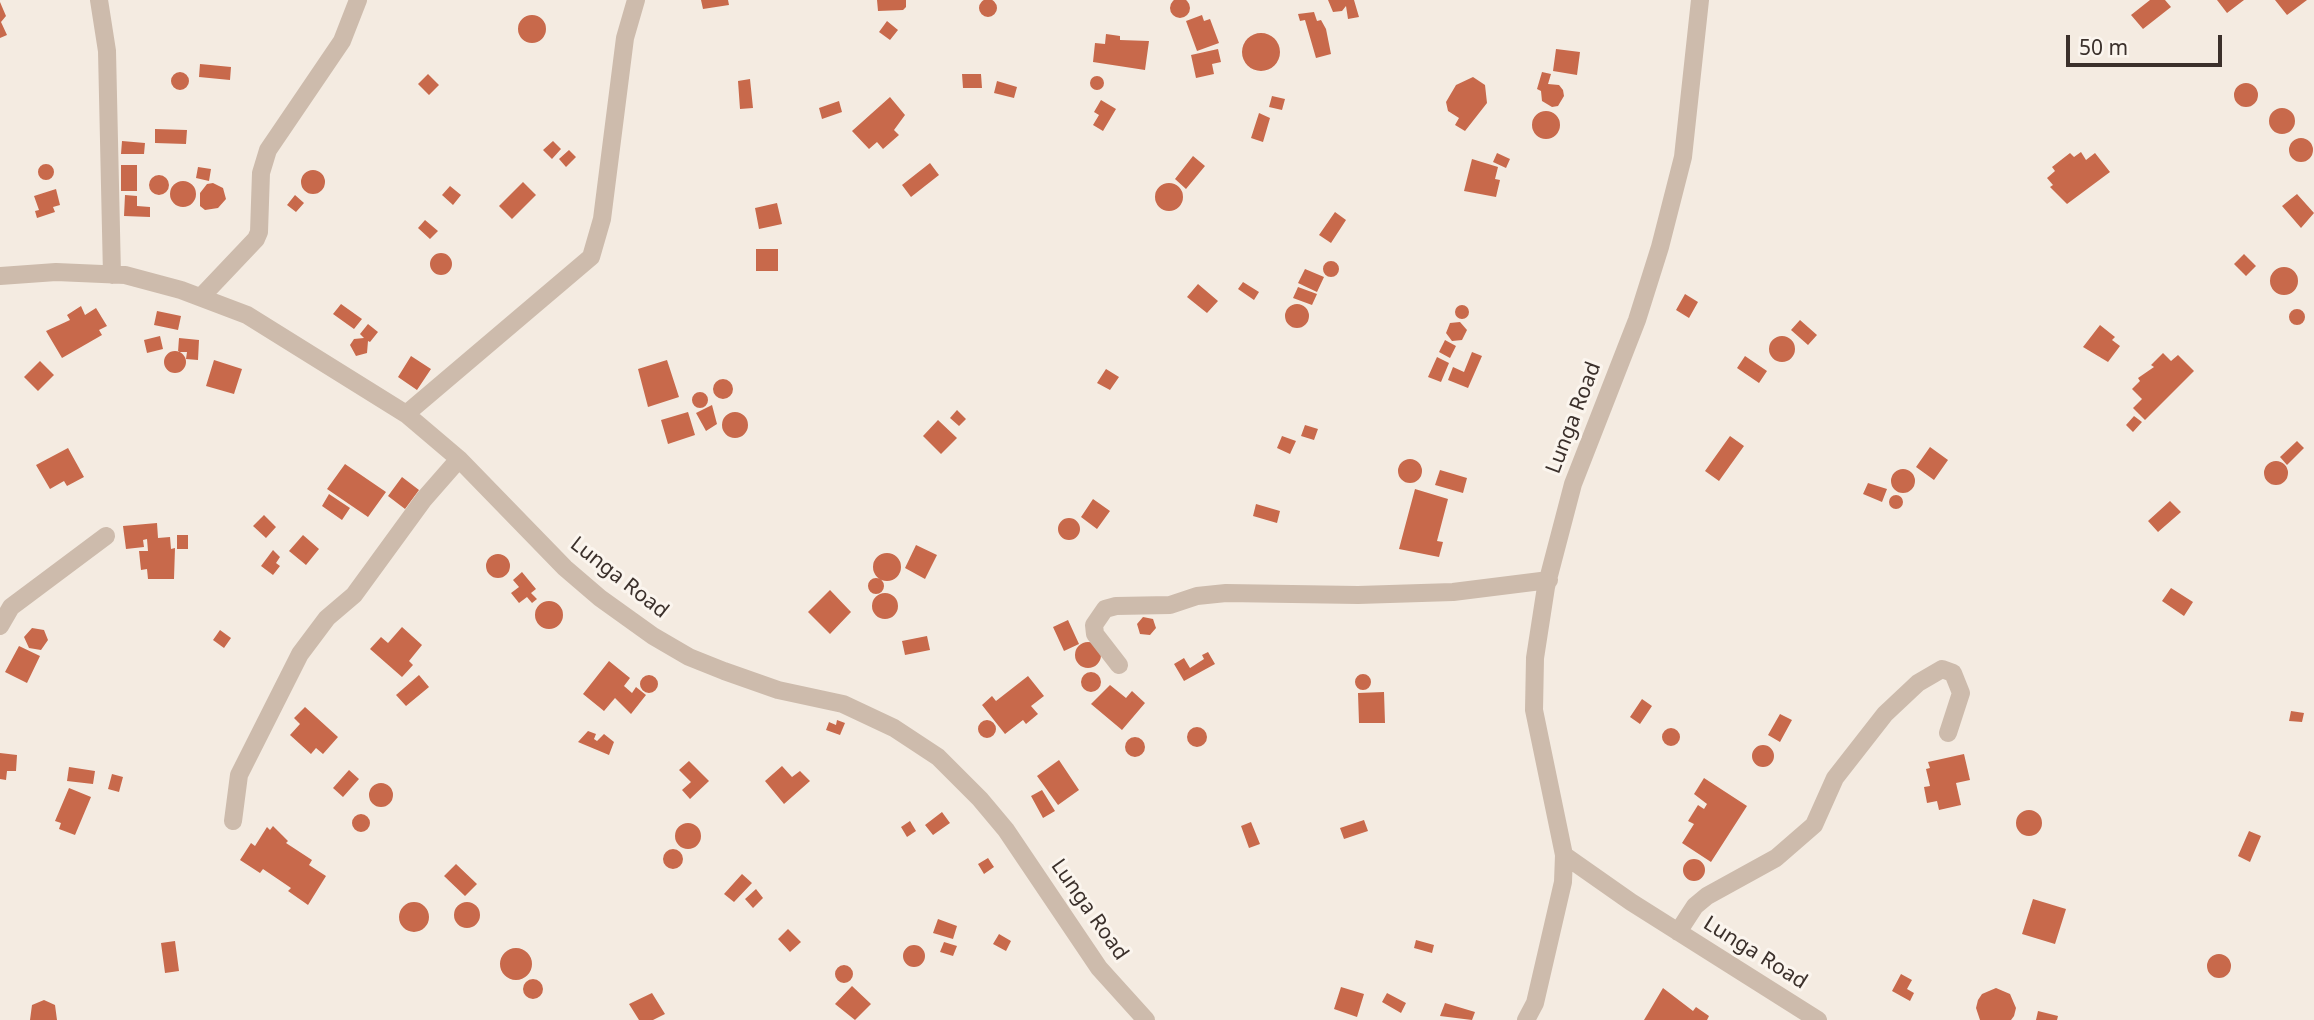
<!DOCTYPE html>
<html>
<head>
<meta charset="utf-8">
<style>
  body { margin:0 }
  #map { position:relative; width:2314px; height:1020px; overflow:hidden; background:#f4ebe1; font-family:"Noto Sans",sans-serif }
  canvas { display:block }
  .scale { position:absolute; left:2066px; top:35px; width:156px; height:32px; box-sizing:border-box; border:4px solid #3b302b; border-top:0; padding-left:9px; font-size:21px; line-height:24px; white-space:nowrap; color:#3b302b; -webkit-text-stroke:5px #fbf5ee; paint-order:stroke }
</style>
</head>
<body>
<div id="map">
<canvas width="2314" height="1020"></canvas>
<div class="scale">50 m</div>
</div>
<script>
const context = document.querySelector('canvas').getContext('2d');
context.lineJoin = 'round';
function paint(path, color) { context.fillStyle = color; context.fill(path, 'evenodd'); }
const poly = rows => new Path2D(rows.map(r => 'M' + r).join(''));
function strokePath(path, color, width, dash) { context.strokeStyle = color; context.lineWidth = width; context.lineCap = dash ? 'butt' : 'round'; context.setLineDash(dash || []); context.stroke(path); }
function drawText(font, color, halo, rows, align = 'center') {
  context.font = font + ' "Noto Sans",sans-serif'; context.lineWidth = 6; context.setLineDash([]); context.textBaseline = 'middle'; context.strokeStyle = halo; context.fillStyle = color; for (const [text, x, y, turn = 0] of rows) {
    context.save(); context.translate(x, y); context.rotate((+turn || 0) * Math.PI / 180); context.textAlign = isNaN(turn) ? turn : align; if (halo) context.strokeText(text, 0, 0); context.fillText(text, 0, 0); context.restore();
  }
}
const building = poly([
  '1170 8a10 10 0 1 1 20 0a10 10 0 1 1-20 0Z',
  '979 8a9 9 0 1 1 18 0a9 9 0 1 1-18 0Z',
  [701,0,728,0,729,5,703,9],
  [877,0,906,0,906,7,903,10,878,11],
  [1328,0,1354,0,1359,17,1348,19,1346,6,1342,11,1333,12],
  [2150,0,2165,0,2171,7,2143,29,2131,15],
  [2217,0,2244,0,2227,13],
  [2275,0,2307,0,2287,15],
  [0,2,6,16,1,22,7,35,0,38],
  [1314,12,1317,21,1321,20,1326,29,1331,54,1316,58,1305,20,1300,21,1298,14],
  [1202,15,1204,21,1210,19,1219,43,1197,51,1186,21],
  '518 29a14 14 0 1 1 28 0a14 14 0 1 1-28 0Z',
  [887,21,898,30,890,40,879,32],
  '1242 52a19 19 0 1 1 38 0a19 19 0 1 1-38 0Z',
  [1106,34,1120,36,1120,40,1149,41,1145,70,1093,62,1095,43,1105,44],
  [1218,49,1221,62,1212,64,1214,74,1196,78,1191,55],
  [1556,49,1580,52,1577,75,1553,71],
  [200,64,231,67,230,80,199,77],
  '171 81a9 9 0 1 1 18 0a9 9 0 1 1-18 0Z',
  [1542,72,1551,74,1548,84,1559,85,1563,90,1564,96,1558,106,1552,107,1542,101,1541,91,1537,89],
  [428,74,439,85,429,95,418,84],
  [962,74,981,74,982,88,963,88],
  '1090 83a7 7 0 1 1 14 0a7 7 0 1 1-14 0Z',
  [1473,77,1485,85,1487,103,1465,131,1455,125,1459,118,1448,111,1446,102,1456,85],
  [750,79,753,108,740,109,738,81],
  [997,81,1017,87,1014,98,994,93],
  '2234 95a12 12 0 1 1 24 0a12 12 0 1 1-24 0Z',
  [1272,96,1285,99,1282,110,1269,107],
  [890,97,905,115,894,130,899,135,883,149,877,142,869,149,852,131],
  [1101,100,1116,109,1103,131,1093,125,1099,115,1094,112],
  [839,101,842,112,822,119,819,108],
  '2269 121a13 13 0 1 1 26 0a13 13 0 1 1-26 0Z',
  '1532 125a14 14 0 1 1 28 0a14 14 0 1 1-28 0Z',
  [1259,113,1270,118,1263,142,1251,138],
  [155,129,187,130,186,144,155,143],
  '2289 150a12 12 0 1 1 24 0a12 12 0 1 1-24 0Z',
  [122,141,145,143,144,154,121,154],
  [553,141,561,149,552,159,543,150],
  [569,150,576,157,566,167,559,159],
  [2081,152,2086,160,2095,153,2110,172,2067,204,2050,187,2053,185,2047,178,2055,171,2052,167,2070,153,2074,157],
  [1497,153,1510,159,1506,168,1493,162],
  [1193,156,1205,166,1186,189,1175,179],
  [1472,159,1498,167,1495,179,1500,180,1496,197,1464,191],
  [930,163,939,175,911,197,902,185],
  '38 172a8 8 0 1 1 16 0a8 8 0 1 1-16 0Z',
  [121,165,137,165,137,191,121,191],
  [198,167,211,169,209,181,196,178],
  '301 182a12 12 0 1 1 24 0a12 12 0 1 1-24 0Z',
  '149 185a10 10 0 1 1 20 0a10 10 0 1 1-20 0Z',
  '170 194a13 13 0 1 1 26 0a13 13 0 1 1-26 0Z',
  [523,182,536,195,512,219,499,206],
  [213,183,223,188,226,199,218,208,205,210,200,206,200,193,207,184],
  '1155 197a14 14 0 1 1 28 0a14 14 0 1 1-28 0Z',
  [450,186,461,195,453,205,442,195],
  [56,189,60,205,53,207,55,212,37,218,35,211,39,210,34,196],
  [2297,194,2314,213,2301,228,2282,206],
  [125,195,137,196,137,206,150,207,150,217,124,216],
  [295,195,304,203,296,212,287,205],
  [777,203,782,224,759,229,755,208],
  [1335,212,1346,220,1331,243,1319,235],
  [425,220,438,231,430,239,418,228],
  [756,249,778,249,778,271,756,271],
  '430 264a11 11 0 1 1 22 0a11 11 0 1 1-22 0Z',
  [2244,254,2256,266,2246,276,2234,264],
  '1323 269a8 8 0 1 1 16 0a8 8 0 1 1-16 0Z',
  '2270 281a14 14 0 1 1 28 0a14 14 0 1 1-28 0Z',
  [1305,269,1324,277,1317,292,1298,283],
  [1243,282,1259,292,1254,300,1238,289],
  [1198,284,1218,301,1207,313,1187,297],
  [1298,287,1317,294,1312,305,1293,298],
  [1685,294,1698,302,1689,318,1676,310],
  [341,304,362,319,354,329,333,314],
  '1285 316a12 12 0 1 1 24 0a12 12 0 1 1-24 0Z',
  '1455 312a7 7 0 1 1 14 0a7 7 0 1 1-14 0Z',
  [81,306,85,315,96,308,107,326,99,330,102,335,62,358,46,331,70,320,67,315],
  '2289 317a8 8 0 1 1 16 0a8 8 0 1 1-16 0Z',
  [157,311,181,316,178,330,154,325],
  [1800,320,1817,335,1808,345,1791,330],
  [1460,322,1467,330,1462,340,1452,341,1446,333,1450,323],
  [368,324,378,332,370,342,368,341,367,353,356,356,350,345,354,339,364,338,360,334],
  [2100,325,2115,337,2112,340,2120,346,2108,362,2083,347],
  [160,336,163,349,147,353,144,340],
  '1769 349a13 13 0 1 1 26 0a13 13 0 1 1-26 0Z',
  [179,338,199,340,198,360,186,359,187,352,178,352],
  [1445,340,1456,346,1450,358,1439,352],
  '164 362a11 11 0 1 1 22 0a11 11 0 1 1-22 0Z',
  [1472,352,1482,356,1468,388,1448,380,1453,367,1464,372],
  [2163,353,2171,361,2178,355,2194,371,2145,420,2133,408,2142,399,2132,389,2140,381,2138,378,2154,367,2151,365],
  [411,356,431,369,417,390,398,377],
  [1745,356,1767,371,1759,383,1737,368],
  [1437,357,1449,363,1441,382,1428,377],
  [214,360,242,369,234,394,206,386],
  [667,360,679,397,648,407,638,369],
  [40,361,54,375,38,391,24,377],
  [1106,369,1119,377,1110,390,1097,383],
  '713 389a10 10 0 1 1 20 0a10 10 0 1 1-20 0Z',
  '692 400a8 8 0 1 1 16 0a8 8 0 1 1-16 0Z',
  [712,405,717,424,706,431,696,413],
  [957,410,966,419,959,426,950,418],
  [688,412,695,435,668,444,661,420],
  '722 425a13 13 0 1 1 26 0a13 13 0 1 1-26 0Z',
  [2134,416,2142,422,2133,432,2126,425],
  [938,420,957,438,941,454,923,436],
  [1305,425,1318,429,1314,440,1301,436],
  [1282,436,1296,441,1290,454,1277,448],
  [1730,436,1744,446,1719,481,1705,471],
  [2297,441,2304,448,2287,465,2280,457],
  [1930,447,1948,460,1934,480,1916,467],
  [68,448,84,477,67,486,64,481,50,489,36,465],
  '1398 471a12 12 0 1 1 24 0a12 12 0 1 1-24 0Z',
  '2264 473a12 12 0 1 1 24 0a12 12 0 1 1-24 0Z',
  [345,464,386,492,368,517,327,489],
  '1891 481a12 12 0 1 1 24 0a12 12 0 1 1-24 0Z',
  [1440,470,1467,478,1463,493,1435,485],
  [402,477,419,490,405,509,388,496],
  [1868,483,1887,489,1882,502,1863,494],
  [1415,489,1448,499,1437,541,1443,542,1439,557,1399,549],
  [329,494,350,508,342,520,322,506],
  '1889 502a7 7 0 1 1 14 0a7 7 0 1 1-14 0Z',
  [1093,499,1110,511,1097,529,1081,517],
  [2170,501,2181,512,2158,532,2148,521],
  [1256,504,1280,511,1277,523,1253,516],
  [264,515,276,527,266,538,253,526],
  '1058 529a11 11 0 1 1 22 0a11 11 0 1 1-22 0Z',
  [157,523,158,538,170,537,171,549,175,548,174,579,148,579,147,569,141,570,139,551,148,551,147,539,143,540,144,547,126,549,123,526],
  [177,535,188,535,188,549,177,549],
  [303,535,319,549,306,565,289,551],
  [916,545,937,555,925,579,905,568],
  [273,550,280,557,276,563,280,566,273,575,261,566],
  '873 567a14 14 0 1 1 28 0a14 14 0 1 1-28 0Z',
  '486 566a12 12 0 1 1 24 0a12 12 0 1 1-24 0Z',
  [522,572,536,589,531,593,537,599,532,603,527,597,519,603,511,593,519,587,513,580],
  '868 586a8 8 0 1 1 16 0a8 8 0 1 1-16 0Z',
  [2171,588,2193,602,2184,616,2162,601],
  [830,590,851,612,830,634,808,612],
  '872 606a13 13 0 1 1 26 0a13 13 0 1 1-26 0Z',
  '535 615a14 14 0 1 1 28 0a14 14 0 1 1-28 0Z',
  [1143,617,1153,619,1156,628,1150,635,1140,634,1137,624],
  [1068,620,1079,644,1064,651,1053,627],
  [402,627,422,645,409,661,413,665,402,677,370,649,381,637,388,643],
  [32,628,44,630,48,640,41,650,29,648,24,637],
  [220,630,231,638,224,648,213,640],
  [927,636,930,650,905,655,902,641],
  '1075 655a13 13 0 1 1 26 0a13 13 0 1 1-26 0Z',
  [19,646,40,656,27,683,5,672],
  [1208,652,1215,664,1184,681,1174,664,1184,658,1190,668,1204,659,1202,655],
  [609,661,630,678,624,686,632,693,636,687,646,695,631,714,615,698,604,711,583,694],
  '1081 682a10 10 0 1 1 20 0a10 10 0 1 1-20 0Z',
  '1355 682a8 8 0 1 1 16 0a8 8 0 1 1-16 0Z',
  [419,675,429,687,406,706,396,695],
  '640 684a9 9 0 1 1 18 0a9 9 0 1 1-18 0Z',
  [1028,676,1044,696,1031,706,1038,714,1026,724,1023,720,1005,734,982,705,992,696,996,701],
  [1110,685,1126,698,1132,691,1145,703,1122,730,1091,704],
  [1384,692,1385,723,1359,723,1358,693],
  [1642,699,1652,706,1640,724,1630,717],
  [305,707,338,737,323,754,316,748,311,754,290,735,300,724,294,718],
  [2291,711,2304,713,2302,722,2289,721],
  [1780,714,1792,720,1780,742,1768,735],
  '978 729a9 9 0 1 1 18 0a9 9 0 1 1-18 0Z',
  [837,720,845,723,840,735,826,730,829,722,836,725],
  '1187 737a10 10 0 1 1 20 0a10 10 0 1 1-20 0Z',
  '1662 737a9 9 0 1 1 18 0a9 9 0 1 1-18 0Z',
  [588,731,596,734,594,739,597,741,604,734,614,742,609,755,578,742],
  '1125 747a10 10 0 1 1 20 0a10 10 0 1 1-20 0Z',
  '1752 756a11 11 0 1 1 22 0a11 11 0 1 1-22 0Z',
  [0,753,17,755,16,771,7,771,6,780,0,779],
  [1964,754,1970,780,1956,783,1961,805,1939,810,1937,801,1927,803,1924,787,1930,786,1926,769,1930,768,1928,762],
  [1059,760,1079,790,1058,805,1037,776],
  [689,761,709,781,690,799,682,790,691,782,679,770],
  [782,766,792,777,800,771,810,781,784,804,765,781],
  [69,767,95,771,93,784,67,781],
  [349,770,359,779,343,797,333,788],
  [112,774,123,777,119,792,108,789],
  [1704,778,1747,806,1711,862,1682,843,1694,824,1688,821,1698,805,1704,809,1707,804,1694,794],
  '369 795a12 12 0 1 1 24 0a12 12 0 1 1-24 0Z',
  [69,788,91,797,75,835,59,829,61,823,55,821],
  [1042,790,1055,811,1043,818,1031,796],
  '2016 823a13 13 0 1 1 26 0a13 13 0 1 1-26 0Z',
  [942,812,950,823,933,835,925,825],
  '352 823a9 9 0 1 1 18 0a9 9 0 1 1-18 0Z',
  [1364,820,1368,831,1344,839,1340,828],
  [910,821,916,831,907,837,901,827],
  [1251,822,1260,844,1249,848,1241,826],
  '675 836a13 13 0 1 1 26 0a13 13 0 1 1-26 0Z',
  [273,826,288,841,286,843,312,860,309,865,326,876,308,905,288,891,291,888,263,869,260,873,240,860,251,843,255,846,267,827,270,830],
  [2249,831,2261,836,2250,862,2238,856],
  '663 859a10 10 0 1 1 20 0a10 10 0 1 1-20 0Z',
  [988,858,994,867,984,874,978,864],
  '1683 870a11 11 0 1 1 22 0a11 11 0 1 1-22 0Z',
  [456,864,477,884,465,896,444,876],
  [742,874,752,883,734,902,724,894],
  [756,889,763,898,753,908,745,899],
  [2033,899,2066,909,2055,944,2022,934],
  '454 915a13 13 0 1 1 26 0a13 13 0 1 1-26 0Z',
  '399 917a15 15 0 1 1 30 0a15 15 0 1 1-30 0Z',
  [938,919,957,926,953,939,933,933],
  [788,929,801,942,790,952,778,939],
  [999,934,1011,941,1006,951,993,944],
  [1416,940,1434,945,1432,953,1414,948],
  [175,941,179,971,165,973,161,943],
  [944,942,957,946,953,956,940,952],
  '903 956a11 11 0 1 1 22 0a11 11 0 1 1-22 0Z',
  '500 964a16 16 0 1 1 32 0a16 16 0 1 1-32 0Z',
  '2207 966a12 12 0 1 1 24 0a12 12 0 1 1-24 0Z',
  '835 974a9 9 0 1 1 18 0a9 9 0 1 1-18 0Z',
  [1901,974,1912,980,1907,989,1914,993,1910,1001,1892,991],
  '523 989a10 10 0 1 1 20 0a10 10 0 1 1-20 0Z',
  [852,986,871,1004,855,1020,835,1004],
  [1341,987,1364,994,1357,1017,1334,1009],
  [1663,988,1693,1011,1696,1007,1709,1016,1707,1020,1644,1020],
  [1996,988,2010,994,2016,1008,2014,1016,2011,1020,1980,1020,1976,1008,1978,1000,1982,994],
  [652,993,665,1014,653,1020,639,1020,629,1004],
  [1387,993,1406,1003,1401,1013,1382,1002],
  [44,1000,55,1005,57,1020,30,1020,32,1005],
  [1445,1003,1475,1012,1472,1020,1440,1016],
  [2038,1011,2058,1016,2057,1020,2036,1020]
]);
const minor = poly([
  [99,0,107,51,112,275],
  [0,276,56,272,125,275,181,290,247,315,406,414,459,459,565,568,600,598,653,636,689,657,724,671,778,690,843,704,894,728,938,757,980,799,1006,830,1099,968,1146,1020],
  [201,297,256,239,259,232,261,173,268,150,342,41,358,0],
  [406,414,591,257,602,219,625,38,636,0],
  [0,626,11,607,106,536],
  [1119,665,1095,634,1094,625,1105,609,1116,606,1170,605,1197,596,1226,593,1358,595,1453,592,1549,580],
  [233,821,239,775,300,654,327,618,354,595,424,499,459,459],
  [1564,855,1631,902,1818,1020],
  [1678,932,1695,906,1707,896,1776,858,1814,825,1835,778,1885,714,1918,683,1942,669,1953,673,1961,693,1948,733],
  [1526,1020,1535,1003,1563,882,1564,855,1534,710,1535,658,1546,587,1573,484,1637,320,1660,247,1683,157,1700,0]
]);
const streetNames = [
  ["Lunga Road",1574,418,-69],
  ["Lunga Road",619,578,38],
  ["Lunga Road",1089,910,55],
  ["Lunga Road",1755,953,32]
];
paint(building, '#c8694b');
strokePath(minor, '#cdbbac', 18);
drawText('21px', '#3b302b', '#fbf5ee', streetNames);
</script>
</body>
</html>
